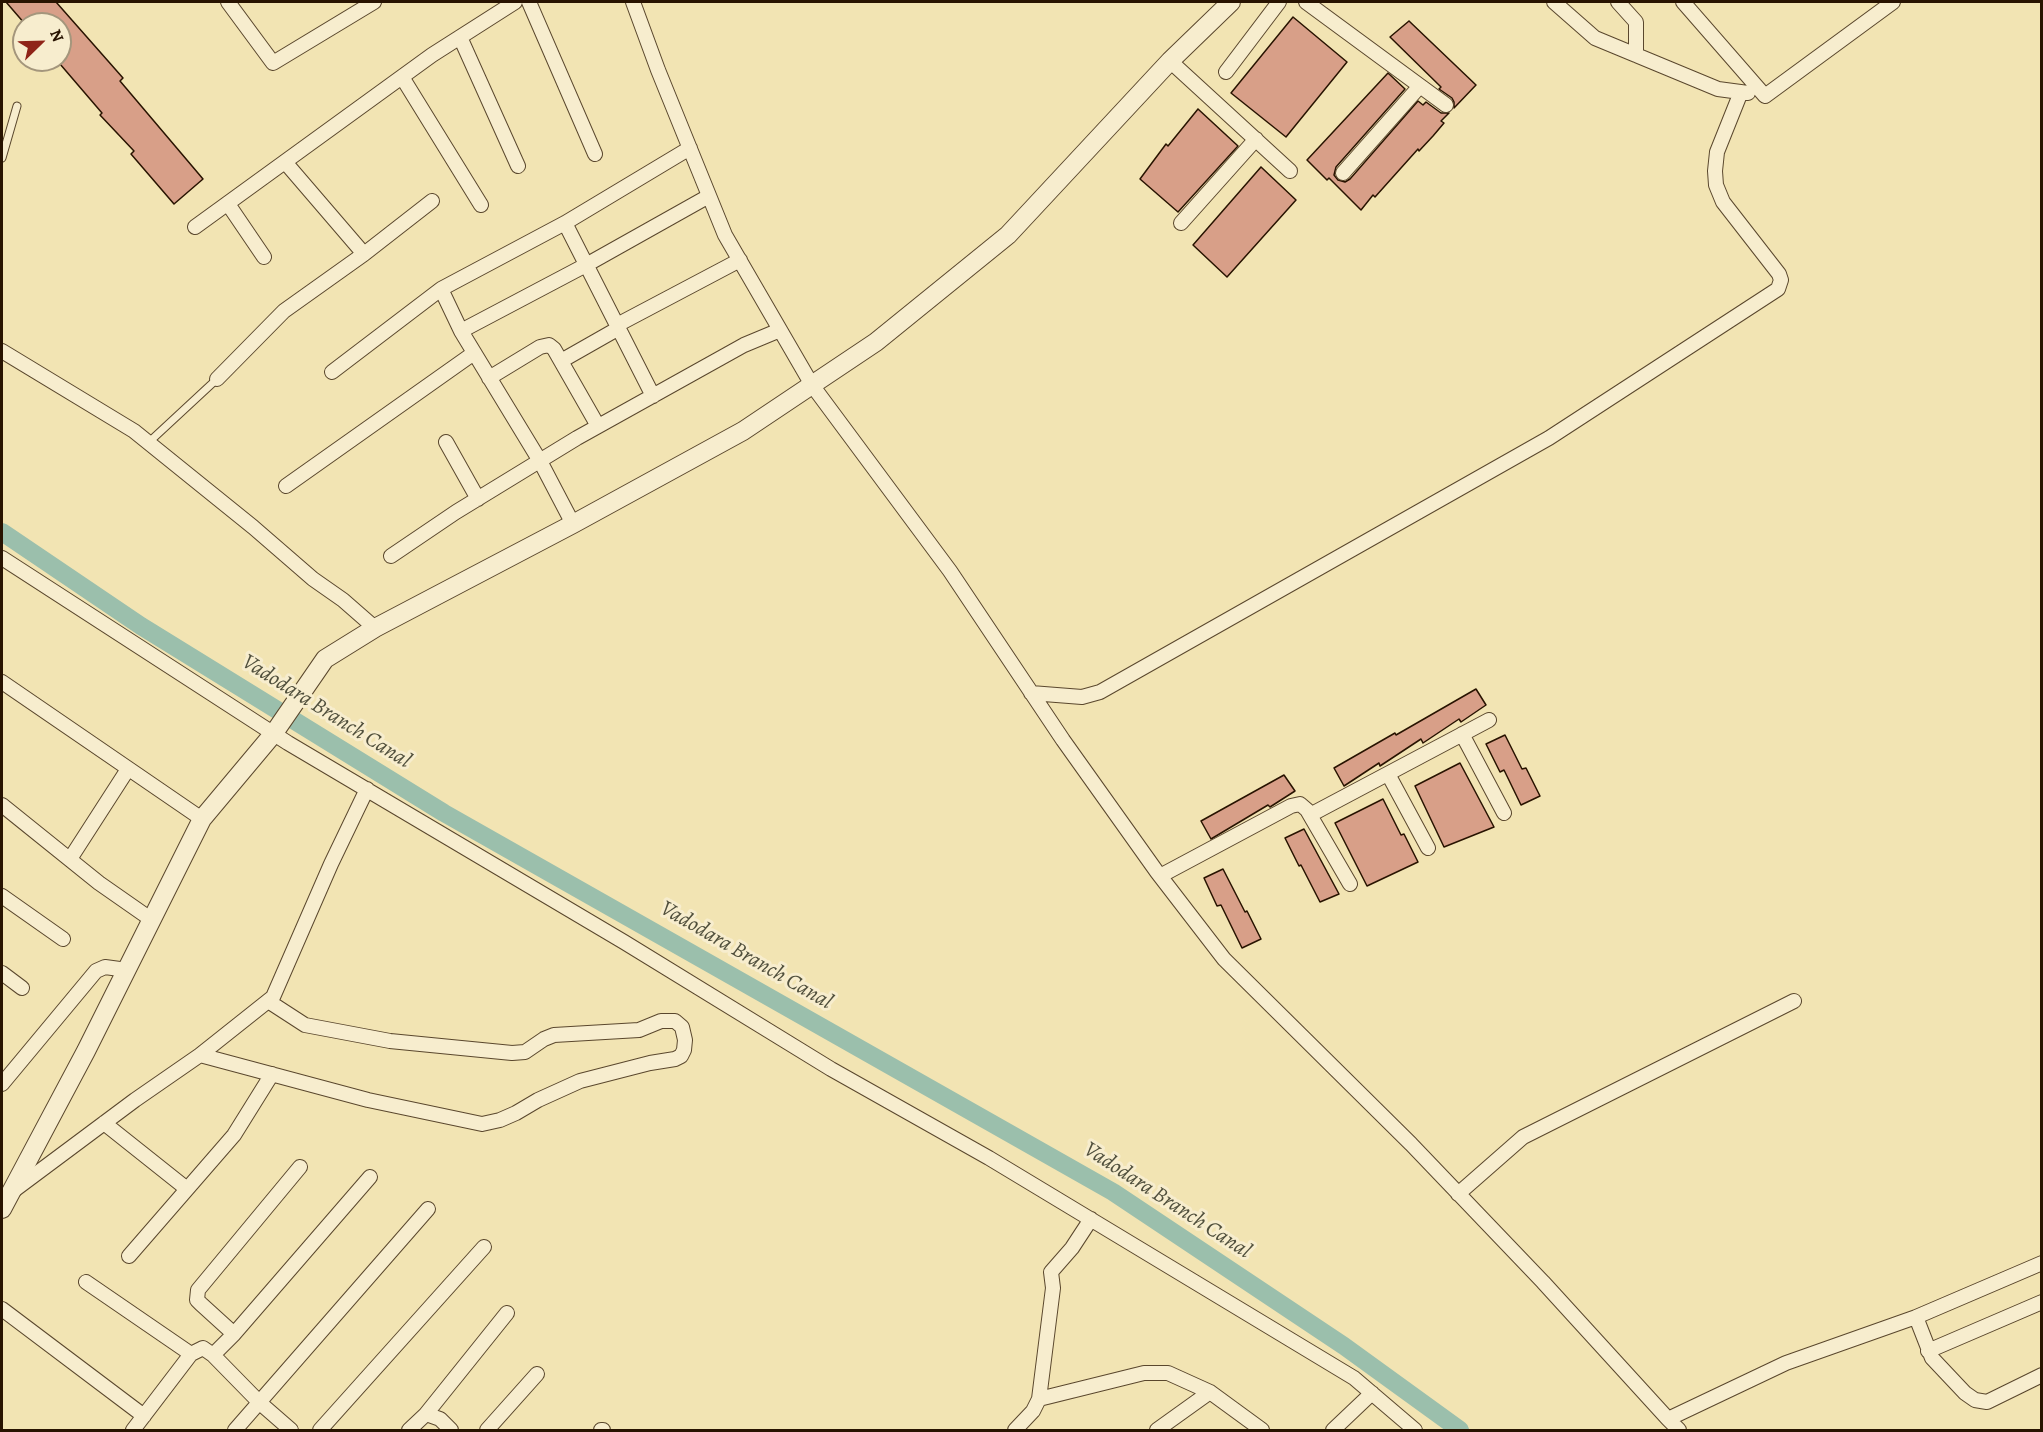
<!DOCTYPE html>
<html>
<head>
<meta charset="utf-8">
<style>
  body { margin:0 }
  #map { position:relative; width:2043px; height:1432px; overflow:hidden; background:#f2e4b3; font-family:Alegreya,serif }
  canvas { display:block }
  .frame { position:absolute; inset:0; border:3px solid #281300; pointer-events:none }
  .north { position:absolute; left:12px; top:12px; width:60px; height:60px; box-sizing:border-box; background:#f7edce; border:2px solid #a4967c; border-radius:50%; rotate:67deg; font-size:16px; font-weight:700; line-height:24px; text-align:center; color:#281300 }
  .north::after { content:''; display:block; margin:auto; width:21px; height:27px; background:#8f2418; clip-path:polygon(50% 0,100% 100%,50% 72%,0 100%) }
</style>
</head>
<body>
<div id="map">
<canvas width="2043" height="1432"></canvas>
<div class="frame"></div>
<div class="north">N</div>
</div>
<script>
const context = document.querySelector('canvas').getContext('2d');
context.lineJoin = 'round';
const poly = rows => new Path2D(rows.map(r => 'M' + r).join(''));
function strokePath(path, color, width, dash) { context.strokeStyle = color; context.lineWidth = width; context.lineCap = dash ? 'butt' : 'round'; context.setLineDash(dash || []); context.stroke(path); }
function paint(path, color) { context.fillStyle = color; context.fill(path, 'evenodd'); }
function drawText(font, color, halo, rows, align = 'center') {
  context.font = font + ' Alegreya,serif'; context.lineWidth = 6; context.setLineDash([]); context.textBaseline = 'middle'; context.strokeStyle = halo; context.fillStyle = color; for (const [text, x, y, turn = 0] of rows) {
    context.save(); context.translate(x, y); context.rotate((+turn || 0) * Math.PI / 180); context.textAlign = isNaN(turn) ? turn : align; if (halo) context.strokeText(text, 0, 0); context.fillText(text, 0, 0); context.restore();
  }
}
const canal = poly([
  [2,532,141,626,444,813,1113,1192,1344,1346,1460,1430]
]);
const building = poly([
  [6,2,56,2,123,78,120,81,203,179,174,204,131,154,134,151,100,115,102,113,60,64,60,24,25,24,6,2],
  [1293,17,1347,62,1286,137,1231,93,1293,17],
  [1409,21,1476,85,1454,108,1454,102,1452,98,1439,89,1441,87,1390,37,1409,21],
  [1388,73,1405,89,1336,167,1334,175,1338,180,1345,182,1350,179,1418,101,1423,105,1426,102,1441,113,1449,113,1441,121,1444,123,1433,136,1419,151,1418,149,1375,197,1373,195,1361,210,1329,178,1327,180,1307,160,1388,73],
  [1198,109,1238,146,1178,212,1140,179,1166,144,1168,146,1198,109],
  [1261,167,1296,200,1227,277,1193,245,1261,167],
  [1476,689,1486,705,1461,722,1459,719,1423,743,1421,739,1380,766,1379,763,1344,786,1334,768,1395,733,1396,735,1476,689],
  [1505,735,1522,769,1526,768,1540,796,1521,805,1504,770,1500,772,1486,744,1505,735],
  [1460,763,1494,827,1444,847,1415,786,1460,763],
  [1284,775,1295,791,1270,807,1268,805,1211,839,1201,821,1284,775],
  [1383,799,1401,835,1404,834,1418,862,1367,886,1335,823,1383,799],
  [1304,829,1339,894,1320,902,1301,865,1299,866,1285,838,1304,829],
  [1223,869,1245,912,1247,911,1261,939,1242,948,1221,905,1217,906,1204,878,1223,869]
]);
const service = poly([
  [2,158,17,106],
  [148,443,217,379]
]);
const minor = poly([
  [228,2,273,63,374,2],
  [529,2,595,154],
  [633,2,658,70,725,235,812,385,950,571,1063,740,1157,872,1224,959,1411,1144,1543,1282,1668,1419,1786,1363,1916,1317,1932,1358,1965,1393,1975,1400,1987,1402,2042,1375],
  [1306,2,1446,105],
  [1554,2,1595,38,1718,89,1748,93],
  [1618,2,1636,22,1636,55],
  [1683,2,1765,96,1893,2],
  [460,37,518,166],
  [1170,61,1290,171],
  [1226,72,1279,2],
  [402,77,481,205],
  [285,162,364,254,432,201],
  [1343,173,1420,86],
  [228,204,264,257],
  [565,223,653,396],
  [1181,223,1256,139],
  [195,227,432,55,515,2],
  [617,325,740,260],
  [461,331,586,265,709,196],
  [2,351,134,431,253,527,313,579,343,600,375,628],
  [561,361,619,328],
  [332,372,441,289],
  [489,378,540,347,549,345,554,349,598,426],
  [217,379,284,311,364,254],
  [446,442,478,499],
  [286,486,474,353],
  [573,524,540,461,461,331,441,289,565,223,690,148],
  [391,556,456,512,577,438,744,345,780,330],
  [2,558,288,743,624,942,831,1069,989,1158,1354,1378,1415,1430],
  [2,682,202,819],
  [1031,693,1082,697,1100,692,1549,438,1778,289,1781,280,1779,274,1723,202,1716,185,1715,171,1717,152,1741,92],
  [1462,734,1504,813],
  [1388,774,1428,848],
  [2,805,99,883,152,920],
  [1310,815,1489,720],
  [70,859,128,769],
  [1160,876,1291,806,1300,804,1307,810,1350,884],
  [2,896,63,939],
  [2,973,22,988],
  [200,1055,273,997,331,864,367,789],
  [2,1084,96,971,105,967,127,970],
  [104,1123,187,1189],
  [13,1191,135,1100,200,1055,368,1100,482,1124,500,1120,516,1113,538,1100,580,1081,650,1063,675,1059,681,1056,684,1050,685,1040,682,1027,675,1021,661,1021,639,1030,554,1035,544,1039,525,1052,512,1053,390,1041,305,1025,268,1001],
  [1458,1194,1523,1137,1794,1001],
  [129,1256,234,1135,272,1074],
  [86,1282,191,1354],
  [2,1309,144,1416],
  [1916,1317,2042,1263],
  [234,1334,201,1304,197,1300,198,1290,300,1167],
  [1928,1351,2042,1302],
  [213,1355,234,1334,370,1177],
  [1039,1399,1144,1373,1168,1373,1210,1392,1262,1430],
  [426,1414,507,1313],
  [1668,1419,1679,1430],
  [133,1430,191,1354,203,1348,213,1355,260,1403,291,1430],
  [235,1430,428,1209],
  [320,1430,484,1247],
  [409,1430,426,1414,440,1419,451,1430],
  [487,1430,537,1374],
  [601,1430,603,1430],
  [1015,1430,1033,1411,1039,1399,1053,1288,1051,1272,1072,1248,1091,1219],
  [1157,1430,1210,1392],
  [1333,1430,1372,1393]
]);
const tertiary = poly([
  [2,1209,86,1051,202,819,274,733,325,659,375,628,573,524,743,431,876,342,1008,235,1170,61,1231,2]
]);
const waterNames = [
  ["Vadodara Branch Canal",326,712,32],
  ["Vadodara Branch Canal",746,956,30],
  ["Vadodara Branch Canal",1167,1201,33]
];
strokePath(canal, '#9bbfac', 18);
paint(building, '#d89f88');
strokePath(building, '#281300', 1.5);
strokePath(service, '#5a472d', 9);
strokePath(minor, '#5a472d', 16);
strokePath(tertiary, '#5a472d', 20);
strokePath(service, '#f7edce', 7);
strokePath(minor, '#f7edce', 14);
strokePath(tertiary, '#f7edce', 18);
drawText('italic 22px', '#504f3c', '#f7edce', waterNames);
</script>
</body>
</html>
